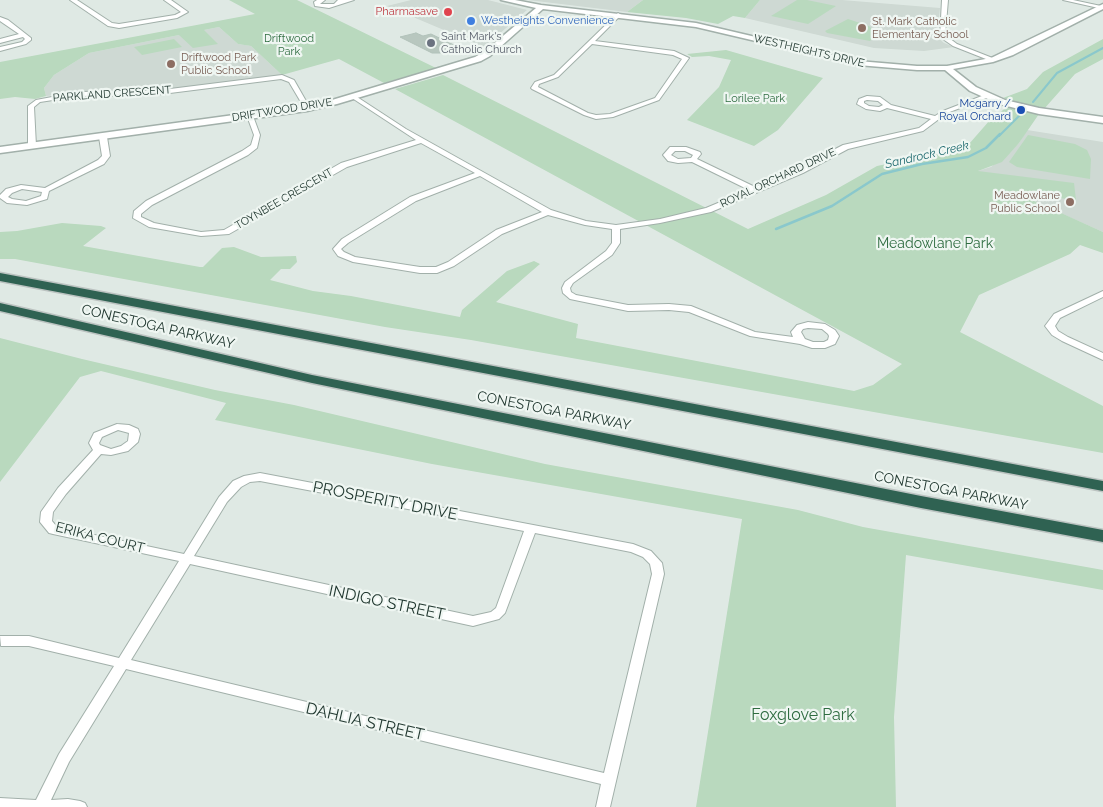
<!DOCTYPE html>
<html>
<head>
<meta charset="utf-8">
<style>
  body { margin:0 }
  canvas { display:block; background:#dfe9e4 }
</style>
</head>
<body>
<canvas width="1103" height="807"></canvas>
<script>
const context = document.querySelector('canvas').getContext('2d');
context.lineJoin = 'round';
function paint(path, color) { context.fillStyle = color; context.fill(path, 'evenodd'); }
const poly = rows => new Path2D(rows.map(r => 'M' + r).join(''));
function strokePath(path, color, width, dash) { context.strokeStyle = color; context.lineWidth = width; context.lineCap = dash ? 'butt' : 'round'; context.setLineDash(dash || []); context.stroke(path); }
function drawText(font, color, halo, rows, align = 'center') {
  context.font = font + ' Raleway,sans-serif'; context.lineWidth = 4.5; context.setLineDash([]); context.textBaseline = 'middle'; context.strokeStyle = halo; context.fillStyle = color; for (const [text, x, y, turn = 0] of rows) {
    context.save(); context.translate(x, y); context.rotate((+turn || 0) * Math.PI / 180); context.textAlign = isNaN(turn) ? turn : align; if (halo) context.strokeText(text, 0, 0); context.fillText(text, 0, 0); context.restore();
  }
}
const built = poly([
  [411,0,488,0,527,10,484,47,387,6],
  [528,0,643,0,627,12],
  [760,0,842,0,940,8,937,37,944,43,954,47,924,51,874,48,745,18],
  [219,27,238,44,251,46,282,75,152,91,85,92,46,96,44,88,54,75,89,53],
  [1027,130,1103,142,1103,232,971,173,991,167,1019,143]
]);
const green = poly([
  [229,0,297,0,436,68,384,83,339,59,282,75,251,46,238,44,219,27,204,30,218,44,193,48,179,35,89,53,54,75,44,88,46,96,35,99,15,97,0,99,0,62,255,14],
  [643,0,760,0,745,18,733,16,718,24,686,18,627,12],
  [797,0,807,0,836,6,808,24,771,16],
  [848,19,869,26,875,32,874,37,870,41,827,33,825,31],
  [174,39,182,47,142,55,134,47],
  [1103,39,1103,59,1075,74,1044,109,1003,98,1027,89,1043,72],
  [726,50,823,78,778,130,754,146,687,120,719,87,731,60,709,56,692,57,687,54],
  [443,75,748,229,826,195,877,166,960,149,969,144,990,120,1007,107,1039,114,1019,143,1002,162,978,171,1074,183,1076,200,1017,193,1103,232,1103,253,1080,245,1070,254,979,295,960,332,1103,406,1103,453,471,340,385,327,15,259,0,259,0,232,17,231,62,223,101,226,106,228,83,246,200,267,203,267,222,248,234,247,261,257,296,256,297,262,290,269,281,269,270,280,313,291,351,296,460,317,462,310,507,271,534,261,540,264,496,302,578,324,576,338,854,391,873,385,902,364,395,89],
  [1028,135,1075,144,1087,150,1091,159,1090,179,1017,167,1009,162],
  [0,338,82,359,215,390,294,405,545,464,798,510,863,527,1103,570,1103,590,906,555,894,717,896,807,696,807,742,519,432,464,215,420,226,403,101,371,80,377,0,482]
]);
const streamFar1 = poly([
  [1033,102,1057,73,1103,48],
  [999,136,1021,114]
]);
const stream = poly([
  [776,229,832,206,882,174,922,164,968,157,986,148,1000,134]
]);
const building = poly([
  [416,33,423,36,431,34,456,46,451,47,453,50,440,53,432,53,400,37,416,33]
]);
const minor = poly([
  [70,0,77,0,112,23,119,24,175,15,181,12,164,0,171,0,188,12,177,18,119,28,108,26,70,0],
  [317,0,325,0,320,4,334,4,338,0,354,0,329,8,315,6,314,2,317,0],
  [942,0,948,0,945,35,957,44,995,59,995,61,991,61,953,46,940,37,942,0],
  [1063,0,1073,0,1101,6,1103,7,1103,9,1063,0],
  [618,13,621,15,595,41,674,51,689,58,659,100,613,117,596,119,584,115,532,89,531,88,535,82,554,75,618,13],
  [592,44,673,55,682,59,655,98,610,114,596,115,588,113,538,87,539,84,558,77,592,44],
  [0,17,8,20,31,38,31,40,26,44,0,51,0,47,22,42,25,39,23,37,0,43,0,39,19,34,0,21,0,17],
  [282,75,294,80,310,108,309,109,305,109,289,82,281,79,154,95,79,96,40,102,34,107,36,146,32,148,28,146,28,106,36,100,79,92,154,91,282,75],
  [987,94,990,96,989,97,947,113,923,131,848,149,803,173,711,212,660,223,620,229,620,243,612,255,573,283,570,288,571,292,576,295,628,305,669,304,691,306,755,332,793,337,791,332,797,325,808,322,825,324,835,330,839,336,835,344,825,348,812,348,800,344,750,336,689,312,669,310,628,311,570,299,563,293,562,288,565,282,606,251,612,243,612,229,585,225,548,215,502,234,454,266,437,273,420,273,353,262,338,256,333,249,342,239,410,197,475,173,421,143,347,167,229,234,201,236,149,227,133,218,134,211,146,201,242,151,251,145,254,135,247,116,248,115,253,116,260,135,257,148,248,155,152,205,141,214,141,217,154,223,201,232,224,230,341,163,416,140,352,98,351,97,354,95,406,129,551,210,586,221,616,225,660,219,706,208,749,190,692,162,678,163,668,161,663,155,670,147,686,147,700,152,701,154,697,159,755,187,797,169,843,145,919,128,931,119,887,108,880,111,866,109,857,104,859,99,867,96,880,97,891,105,935,116,943,111,987,94],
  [867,100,878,101,883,105,879,107,869,106,864,103,864,101,867,100],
  [675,151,685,151,693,155,691,158,678,159,671,155,675,151],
  [480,176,542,212,496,230,448,262,436,267,420,267,355,257,344,252,341,249,348,243,416,201,480,176],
  [808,328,822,329,828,334,829,336,828,340,824,342,813,342,805,339,801,332,803,329,808,328],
  [103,135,107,137,110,156,104,164,49,191,47,199,27,205,7,203,0,198,0,195,6,189,21,185,45,188,98,160,102,156,99,137,103,135],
  [22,189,42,192,41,196,26,201,12,199,8,197,12,193,22,189],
  [1103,291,1103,297,1060,318,1055,326,1058,331,1068,337,1103,353,1103,360,1062,341,1052,335,1045,326,1054,314,1103,291],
  [117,424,129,425,138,429,140,434,138,442,128,451,111,455,101,454,66,494,53,512,52,521,57,527,184,554,219,497,233,481,244,476,260,473,633,544,651,551,662,563,664,574,610,807,596,807,601,784,126,669,69,762,51,800,68,799,80,801,85,803,87,807,0,807,0,798,36,800,59,754,114,666,29,646,1,646,0,636,29,636,119,658,179,561,53,534,49,533,40,522,41,512,58,488,93,450,89,443,94,433,117,424],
  [118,430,129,433,128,441,121,446,111,449,100,445,99,443,102,437,118,430],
  [260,481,524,531,496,608,491,612,473,616,194,556,227,502,241,487,250,482,260,481],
  [535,533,631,552,643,557,650,564,652,574,604,773,131,660,190,564,473,626,499,619,505,613,535,533]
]);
const tertiary = poly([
  [501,0,515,0,541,5,696,23,858,61,917,66,947,66,991,58,1103,4,1103,9,1013,55,993,62,953,69,976,87,1005,100,1039,108,1103,117,1103,123,1039,114,999,104,970,91,945,70,917,70,858,65,696,27,543,9,490,56,481,61,337,104,307,111,0,153,0,147,307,105,332,100,475,57,484,52,536,8,501,0]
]);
const motorway = poly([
  [0,273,1103,481,1103,491,0,281,0,273],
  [0,303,312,375,921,496,1103,530,1103,542,921,508,312,383,0,311,0,303]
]);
const markers = [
  [448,12,5,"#e0444e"],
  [471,21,5,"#3f7fe0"],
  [862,28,5,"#8d6e63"],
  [431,43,5,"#6b7280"],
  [171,64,5,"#8d6e63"],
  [1021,110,5,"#1a4fb4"],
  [1070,202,5,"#8d6e63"]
];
const farHealthnames = [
  ["Pharmasave",438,12]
];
const farShopnames = [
  ["Westheights Convenience",481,21]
];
const farEducationnames = [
  ["St. Mark Catholic",872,22],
  ["Elementary School",872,35],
  ["Driftwood Park",181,58],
  ["Public School",181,71],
  ["Meadowlane",1060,196,"right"],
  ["Public School",1060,209,"right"]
];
const farWorshipnames = [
  ["Saint Mark's",441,37],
  ["Catholic Church",441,50]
];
const farParknames = [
  ["Driftwood",289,39],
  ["Park",289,52],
  ["Lorilee Park",755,99]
];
const farStreetnames = [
  ["WESTHEIGHTS DRIVE",809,51,13],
  ["PARKLAND CRESCENT",112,94,-4],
  ["DRIFTWOOD DRIVE",282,110,-9],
  ["ROYAL ORCHARD DRIVE",778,178,-25],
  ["TOYNBEE CRESCENT",284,199,-30]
];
const farTransitnames = [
  ["Mcgarry /",1011,104],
  ["Royal Orchard",1011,117]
];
const farWaternames = [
  ["Sandrock Creek",927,155,-13]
];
const parkNames = [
  ["Meadowlane Park",935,244]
];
const streetNames = [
  ["CONESTOGA PARKWAY",158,327,13],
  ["CONESTOGA PARKWAY",554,411,11],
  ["CONESTOGA PARKWAY",951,491,11],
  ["ERIKA COURT",100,538,14]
];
const nearStreetnames = [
  ["PROSPERITY DRIVE",385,501,11],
  ["INDIGO STREET",387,603,12],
  ["DAHLIA STREET",365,722,13]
];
const nearParknames = [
  ["Foxglove Park",803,715]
];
paint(built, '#ced9d3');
paint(green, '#b9d9be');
strokePath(streamFar1, '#8ac8cc', 2);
strokePath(stream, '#8ac8cc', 2.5);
paint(building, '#b8c7bf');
strokePath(building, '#b2c2ba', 1);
strokePath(minor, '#a2b0aa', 2);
strokePath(tertiary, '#a2b0aa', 3);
strokePath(motorway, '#bcc3c1', 3);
paint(minor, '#fff');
paint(tertiary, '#fff');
paint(motorway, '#2f6252');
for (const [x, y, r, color] of markers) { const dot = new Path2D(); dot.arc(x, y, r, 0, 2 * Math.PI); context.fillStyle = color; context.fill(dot); strokePath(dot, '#eff6f2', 2); }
drawText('11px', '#be3a42', '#eff6f2', farHealthnames, 'right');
drawText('11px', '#366cbe', '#eff6f2', farShopnames, 'left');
drawText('11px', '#785e54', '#eff6f2', farEducationnames, 'left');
drawText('11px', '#5b616d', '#eff6f2', farWorshipnames, 'left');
drawText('11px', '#2e6c40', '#eff6f2', farParknames);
drawText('11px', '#213830', '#eff6f2', farStreetnames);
drawText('11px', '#164399', '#eff6f2', farTransitnames, 'right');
drawText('italic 12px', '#206b70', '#eff6f2', farWaternames);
drawText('14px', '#2e6c40', '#eff6f2', parkNames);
drawText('14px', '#213830', '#eff6f2', streetNames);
drawText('16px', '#213830', '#eff6f2', nearStreetnames);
drawText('16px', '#2e6c40', '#eff6f2', nearParknames);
</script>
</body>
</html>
